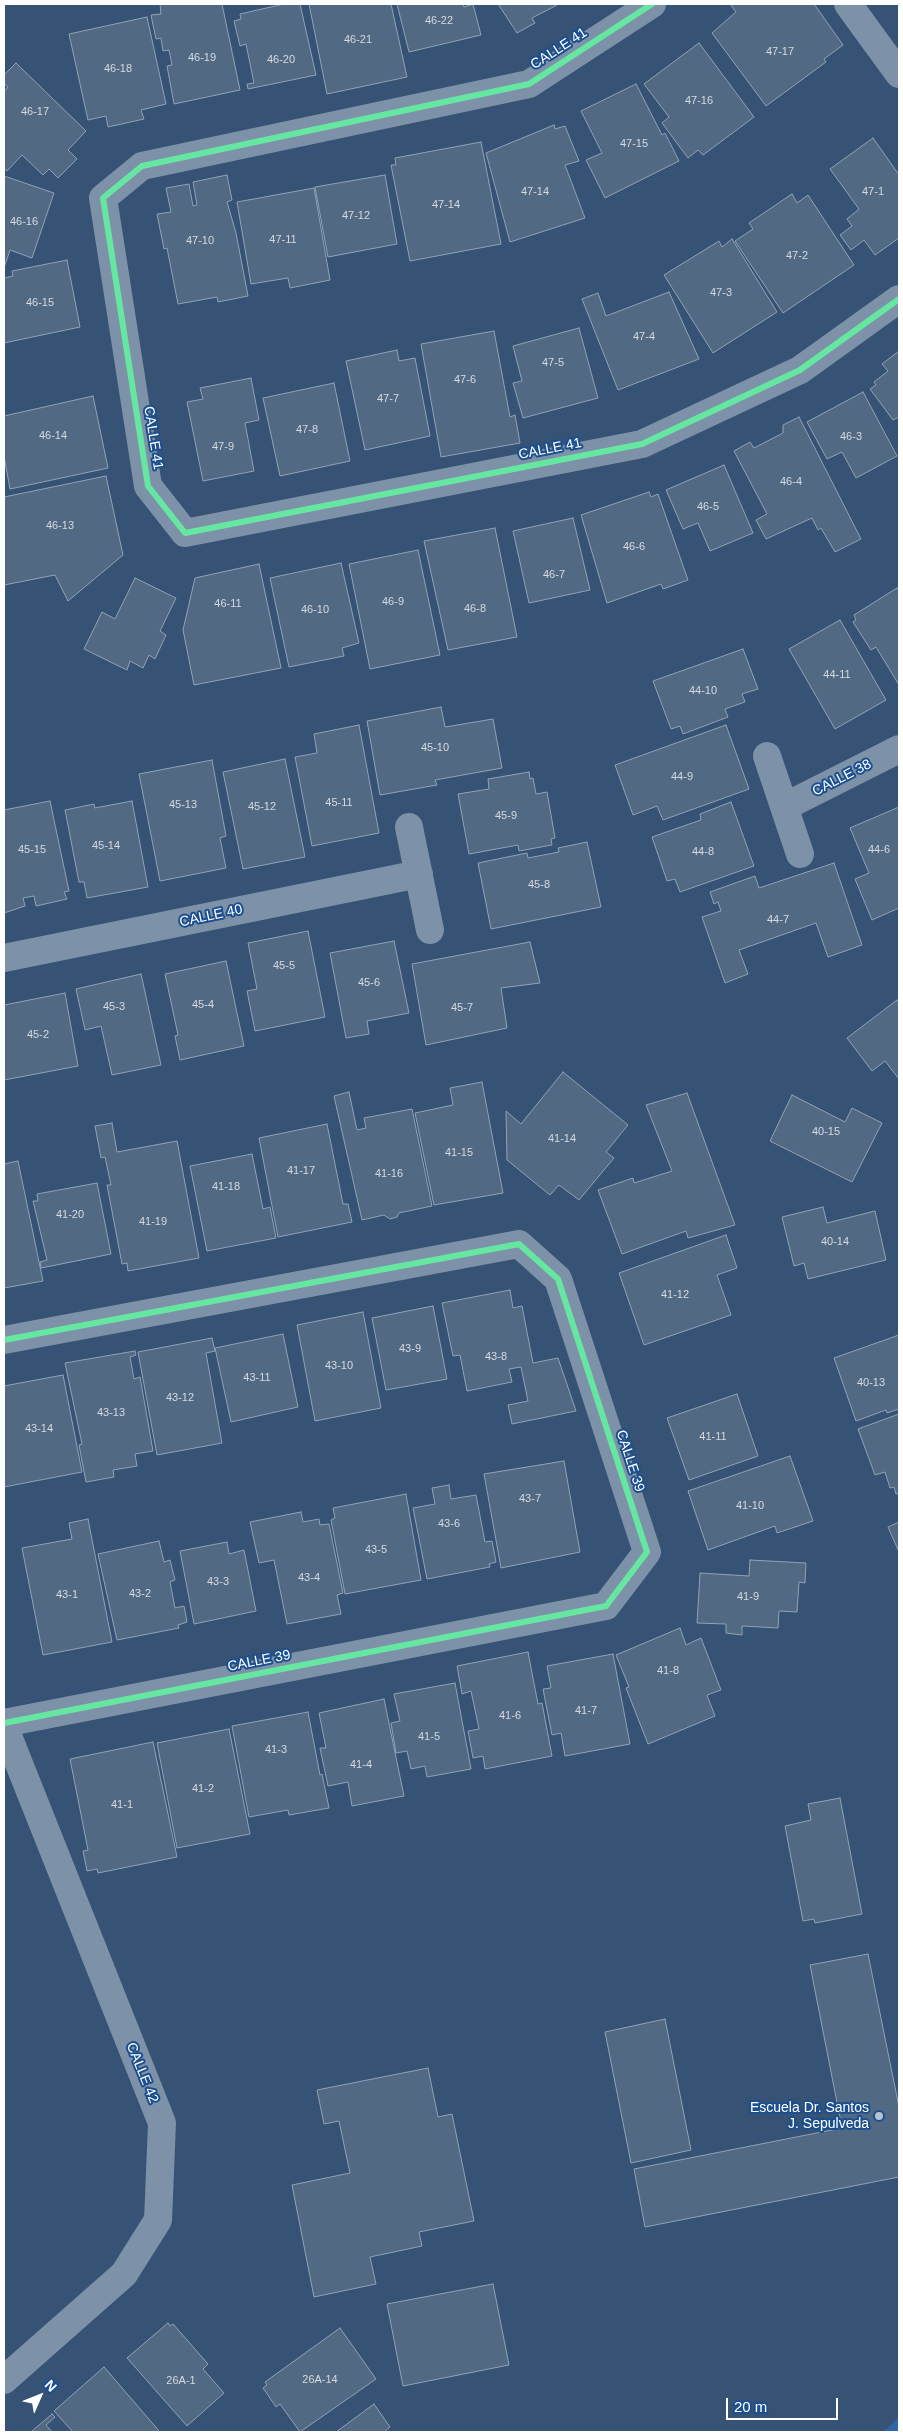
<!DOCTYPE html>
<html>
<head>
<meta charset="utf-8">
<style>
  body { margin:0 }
  #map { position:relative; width:903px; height:2436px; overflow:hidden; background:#365274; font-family:Arial,sans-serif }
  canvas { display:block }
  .frame { position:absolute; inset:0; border:5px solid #fff; pointer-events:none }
  .north { position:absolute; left:15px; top:2371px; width:50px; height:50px; -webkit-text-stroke:4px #1b4f8f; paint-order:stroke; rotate:46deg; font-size:14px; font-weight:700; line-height:20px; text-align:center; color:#fff }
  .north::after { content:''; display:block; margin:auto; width:18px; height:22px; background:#fff; clip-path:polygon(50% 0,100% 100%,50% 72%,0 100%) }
  .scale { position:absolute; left:726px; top:2398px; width:112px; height:22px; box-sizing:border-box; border:2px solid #fff; border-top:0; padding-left:6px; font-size:15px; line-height:18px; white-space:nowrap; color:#fff; -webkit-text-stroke:4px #1b4f8f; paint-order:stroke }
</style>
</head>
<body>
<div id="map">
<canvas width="903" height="2436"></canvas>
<div class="frame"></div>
<div class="north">N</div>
<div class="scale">20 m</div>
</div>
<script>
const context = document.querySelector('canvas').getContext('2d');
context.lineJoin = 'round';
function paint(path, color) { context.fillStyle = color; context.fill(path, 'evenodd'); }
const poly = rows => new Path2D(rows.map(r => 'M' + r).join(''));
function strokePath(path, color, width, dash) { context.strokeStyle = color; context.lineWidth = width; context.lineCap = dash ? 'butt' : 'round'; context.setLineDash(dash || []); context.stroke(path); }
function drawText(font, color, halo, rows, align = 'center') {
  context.font = font + ' Arial,sans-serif'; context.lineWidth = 4; context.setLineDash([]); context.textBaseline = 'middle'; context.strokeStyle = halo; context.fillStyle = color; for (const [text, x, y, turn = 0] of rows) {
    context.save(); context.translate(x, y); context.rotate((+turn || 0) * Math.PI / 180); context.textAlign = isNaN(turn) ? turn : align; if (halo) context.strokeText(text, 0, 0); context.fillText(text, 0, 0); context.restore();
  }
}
const green = poly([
  [899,2417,899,2432,883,2432]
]);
const building = poly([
  [160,4,222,4,240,90,174,104,167,66,172,65,169,50,163,51,161,38,156,39,151,15,161,14,160,4],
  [284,4,300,4,316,75,248,89,247,84,254,83,246,44,240,46,234,21,241,19,240,14,284,4],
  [309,4,391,4,407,77,327,94,309,4],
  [397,4,463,4,464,7,473,4,481,35,409,52,397,4],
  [498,4,559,4,532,18,535,23,517,33,498,4],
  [730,4,814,4,843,45,824,59,826,62,766,106,712,33,736,12,730,4],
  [147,17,166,104,141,110,144,119,108,127,106,116,88,120,69,34,147,17],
  [699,43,754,117,703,155,698,150,688,158,662,123,669,117,644,84,699,43],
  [16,63,86,131,68,150,77,159,58,178,49,169,43,175,22,155,7,171,4,168,4,92,8,87,4,83,4,75,16,63],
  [636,84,662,135,665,133,679,161,605,198,586,160,602,153,581,111,636,84],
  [554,125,555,129,565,126,579,161,565,165,585,218,510,242,486,153,554,125],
  [873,138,899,175,899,238,875,255,864,240,851,250,840,235,852,226,847,219,859,209,830,169,873,138],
  [481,142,501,244,410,261,391,165,396,165,395,158,481,142],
  [227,175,232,200,227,202,236,233,248,296,218,302,217,297,178,304,167,248,164,249,157,214,171,212,166,188,189,184,193,206,197,205,193,182,227,175],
  [385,175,397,244,328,257,315,187,385,175],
  [4,176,54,193,32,258,10,250,4,268,4,176],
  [314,188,330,280,290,288,288,278,251,284,237,202,314,188],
  [792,194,797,203,808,195,854,265,783,313,735,241,753,229,749,223,792,194],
  [732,239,777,312,713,353,664,275,719,241,722,247,732,239],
  [67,260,80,327,4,343,4,278,13,276,12,271,67,260],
  [669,292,699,359,618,390,582,299,598,293,606,316,669,292],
  [579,328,598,398,523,418,513,383,522,381,513,346,579,328],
  [494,331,510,417,515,415,520,443,441,457,421,344,494,331],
  [397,350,399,361,415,358,430,436,365,450,346,361,397,350],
  [899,351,899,417,893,420,870,389,876,385,874,382,888,371,882,364,899,351],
  [251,378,259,420,245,423,254,471,203,481,187,402,203,399,200,388,251,378],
  [334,383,350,461,280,476,263,398,334,383],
  [863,392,897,456,856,478,842,452,827,459,807,422,863,392],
  [93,396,108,468,10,489,4,456,4,416,93,396],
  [799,417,861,539,835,552,821,528,818,530,812,518,766,539,756,520,767,514,734,451,750,442,754,448,783,433,783,425,799,417],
  [724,465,753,533,710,551,698,523,683,529,666,490,724,465],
  [106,476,123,555,68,601,55,575,4,585,4,497,106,476],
  [649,492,651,497,658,494,688,580,663,589,661,584,607,603,581,515,649,492],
  [573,518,590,590,529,603,513,531,573,518],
  [495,528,517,637,448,650,424,541,495,528],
  [418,550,440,655,370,669,349,564,418,550],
  [341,563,359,643,342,648,344,656,289,667,270,578,341,563],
  [259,564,281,668,194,685,183,630,195,578,259,564],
  [135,578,176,598,160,631,166,635,155,659,149,655,143,668,130,661,127,670,84,649,102,612,115,619,135,578],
  [897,588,899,591,899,685,876,647,871,650,853,622,856,620,854,615,897,588],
  [840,620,886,700,835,729,789,649,840,620],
  [743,649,758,689,742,694,745,702,725,709,728,717,683,734,680,726,671,729,653,681,743,649],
  [441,707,445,727,493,719,502,768,435,780,437,785,380,795,367,721,441,707],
  [359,725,379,833,312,846,295,757,317,753,314,734,359,725],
  [726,725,749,789,663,820,657,806,633,815,615,765,726,725],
  [285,759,305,857,243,869,223,772,285,759],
  [212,760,226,836,220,838,226,868,160,881,139,774,212,760],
  [529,772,530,779,533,778,536,794,547,792,555,838,551,839,552,845,519,851,518,845,469,854,458,794,489,789,488,779,529,772],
  [50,801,69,891,64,892,67,899,36,906,34,896,23,898,25,906,4,913,4,810,50,801],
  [132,801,148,887,87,898,84,882,79,882,65,810,94,804,95,808,132,801],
  [731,802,754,866,680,892,675,879,667,881,652,837,701,820,700,814,731,802],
  [899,807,899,908,872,920,855,879,869,873,850,828,899,807],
  [587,842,601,907,491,929,478,863,527,853,528,858,559,852,558,848,587,842],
  [834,863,862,945,828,957,816,923,739,950,748,974,725,983,702,917,721,911,718,902,714,904,710,892,755,876,759,888,834,863],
  [308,931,325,1017,255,1031,247,991,257,989,248,943,308,931],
  [394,941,409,1013,367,1021,369,1034,346,1038,330,953,394,941],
  [530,942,540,983,501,988,507,1028,426,1045,412,964,530,942],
  [226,961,244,1046,180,1060,175,1036,178,1035,165,974,226,961],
  [141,974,161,1065,112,1075,101,1026,85,1030,76,989,141,974],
  [65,993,78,1066,4,1080,4,1005,65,993],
  [897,1000,899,1003,899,1079,885,1061,872,1071,847,1038,897,1000],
  [563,1072,628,1125,606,1152,614,1158,579,1200,559,1185,550,1195,507,1160,506,1111,521,1124,563,1072],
  [482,1082,503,1193,434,1205,415,1113,453,1105,450,1088,482,1082],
  [349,1092,357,1130,366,1128,364,1118,412,1109,432,1206,399,1213,397,1217,390,1219,384,1215,362,1220,334,1096,349,1092],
  [687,1093,735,1225,688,1238,686,1231,622,1254,598,1190,633,1178,634,1183,672,1171,646,1105,687,1093],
  [792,1095,845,1122,852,1108,882,1123,852,1182,770,1141,792,1095],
  [112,1123,117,1152,177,1141,199,1258,128,1271,127,1263,122,1264,107,1185,111,1185,105,1157,101,1158,95,1126,112,1123],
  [327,1124,343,1204,348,1204,352,1222,278,1237,259,1138,327,1124],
  [252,1154,263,1209,270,1207,276,1238,207,1251,190,1166,252,1154],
  [18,1161,43,1281,4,1288,4,1164,18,1161],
  [97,1183,111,1254,41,1268,40,1262,47,1260,33,1201,38,1201,37,1194,97,1183],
  [823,1207,827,1223,875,1211,886,1260,808,1279,804,1263,794,1266,782,1217,823,1207],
  [726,1235,737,1268,717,1275,731,1315,644,1345,619,1273,726,1235],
  [510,1290,513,1308,522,1306,533,1363,558,1358,576,1411,512,1424,508,1405,528,1401,521,1367,509,1369,512,1382,467,1391,460,1355,453,1356,442,1303,510,1290],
  [433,1306,447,1379,386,1390,372,1318,433,1306],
  [363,1312,381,1408,315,1421,297,1325,363,1312],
  [283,1334,298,1407,231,1422,215,1348,283,1334],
  [899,1335,899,1409,887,1413,886,1410,856,1421,834,1358,899,1335],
  [212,1338,215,1351,206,1353,222,1443,157,1455,138,1352,212,1338],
  [135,1351,136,1355,130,1357,134,1379,140,1377,153,1451,135,1454,137,1466,113,1470,114,1477,86,1482,79,1445,82,1444,65,1363,135,1351],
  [63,1375,82,1472,4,1487,4,1386,63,1375],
  [737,1394,758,1456,689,1480,667,1418,737,1394],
  [899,1414,899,1493,896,1494,894,1487,890,1488,885,1472,875,1475,858,1429,899,1414],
  [790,1456,813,1521,777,1533,775,1526,708,1550,688,1491,790,1456],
  [564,1461,580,1552,501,1568,484,1474,564,1461],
  [449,1485,451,1499,476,1495,485,1542,492,1541,496,1562,489,1564,490,1567,427,1579,413,1508,435,1504,432,1488,449,1485],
  [406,1494,421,1580,345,1594,331,1520,335,1518,333,1508,406,1494],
  [301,1512,303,1522,319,1519,320,1525,329,1524,343,1593,337,1595,341,1614,287,1624,274,1560,259,1563,250,1522,301,1512],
  [88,1519,112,1642,43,1655,22,1548,72,1539,69,1523,88,1519],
  [899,1522,899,1552,888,1527,899,1522],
  [159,1541,164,1562,170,1560,175,1580,170,1582,175,1608,184,1606,187,1622,178,1625,179,1628,117,1640,98,1554,159,1541],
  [227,1542,229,1554,244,1550,256,1611,194,1624,180,1551,227,1542],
  [750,1560,806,1563,805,1583,799,1582,797,1612,779,1611,778,1628,742,1626,742,1635,726,1633,726,1624,697,1623,700,1573,749,1576,750,1560],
  [680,1628,686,1645,701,1638,721,1690,707,1695,715,1716,648,1744,626,1688,629,1687,616,1655,680,1628],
  [528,1652,538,1704,542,1703,552,1756,485,1769,483,1756,473,1758,468,1731,479,1729,471,1691,462,1694,457,1666,528,1652],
  [613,1654,630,1744,565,1756,561,1733,552,1735,543,1689,551,1688,547,1666,613,1654],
  [455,1683,471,1769,427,1777,425,1766,411,1769,407,1751,396,1753,391,1723,400,1721,394,1694,455,1683],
  [384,1699,404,1796,352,1806,348,1782,328,1786,320,1748,326,1748,319,1713,384,1699],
  [308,1712,320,1775,322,1774,329,1808,289,1815,288,1810,249,1817,232,1726,308,1712],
  [229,1729,250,1834,177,1848,157,1743,229,1729],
  [153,1742,177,1857,98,1873,97,1869,87,1871,83,1851,88,1850,70,1759,153,1742],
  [840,1798,862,1914,815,1923,814,1919,803,1921,785,1826,811,1820,808,1804,840,1798],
  [868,1954,899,2107,899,2177,645,2227,634,2169,842,2128,810,1965,868,1954],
  [665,2019,691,2150,631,2163,605,2032,665,2019],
  [428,2068,438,2117,452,2114,474,2221,419,2232,422,2246,370,2257,376,2284,314,2297,292,2185,350,2173,339,2121,324,2124,317,2090,428,2068],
  [493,2284,509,2365,403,2386,387,2304,493,2284],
  [168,2323,170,2326,173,2324,208,2364,203,2369,224,2393,187,2426,127,2358,168,2323],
  [340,2328,376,2379,300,2432,280,2404,276,2407,263,2388,267,2385,265,2382,340,2328],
  [104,2367,160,2432,73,2432,54,2411,104,2367],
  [374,2404,390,2427,384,2432,336,2432,374,2404],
  [52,2414,55,2417,46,2425,52,2432,31,2432,52,2414]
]);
const minor = poly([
  [652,4,529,84,142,166,103,198,148,486,185,533,642,444,800,370,899,299],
  [848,4,899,74],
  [767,756,800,854],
  [784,807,899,749],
  [409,827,430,930],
  [4,958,419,874],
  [4,1340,519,1244,558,1279,647,1552,606,1606,4,1723],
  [4,1726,162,2123,158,2220,124,2274,4,2380]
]);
const cycleway = poly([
  [652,4,529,84,142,166,103,198,148,486,185,533,642,444,800,370,899,299],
  [4,1340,519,1244,558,1279,647,1552,606,1606,4,1723]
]);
const markers = [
  [879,2116,5,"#b9c2ce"]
];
const numberNames = [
  ["46-22",439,21],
  ["46-21",358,40],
  ["47-17",780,52],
  ["46-19",202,58],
  ["46-20",281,60],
  ["46-18",118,69],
  ["47-16",699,101],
  ["46-17",35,112],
  ["47-15",634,144],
  ["47-14",535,192],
  ["47-1",873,192],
  ["47-14",446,205],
  ["47-12",356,216],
  ["46-16",24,222],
  ["47-11",283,240],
  ["47-10",200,241],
  ["47-2",797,256],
  ["47-3",721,293],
  ["46-15",40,303],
  ["47-4",644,337],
  ["47-5",553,363],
  ["47-6",465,380],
  ["47-7",388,399],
  ["47-8",307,430],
  ["46-14",53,436],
  ["46-3",851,437],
  ["47-9",223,447],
  ["46-4",791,482],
  ["46-5",708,507],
  ["46-13",60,526],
  ["46-6",634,547],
  ["46-7",554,575],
  ["46-9",393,602],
  ["46-11",228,604],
  ["46-8",475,609],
  ["46-10",315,610],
  ["44-11",837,675],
  ["44-10",703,691],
  ["45-10",435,748],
  ["44-9",682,777],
  ["45-11",339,803],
  ["45-13",183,805],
  ["45-12",262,807],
  ["45-9",506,816],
  ["45-14",106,846],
  ["45-15",32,850],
  ["44-6",879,850],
  ["44-8",703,852],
  ["45-8",539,885],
  ["44-7",778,920],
  ["45-5",284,966],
  ["45-6",369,983],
  ["45-4",203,1005],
  ["45-3",114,1007],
  ["45-7",462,1008],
  ["45-2",38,1035],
  ["40-15",826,1132],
  ["41-14",562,1139],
  ["41-15",459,1153],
  ["41-17",301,1171],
  ["41-16",389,1174],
  ["41-18",226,1187],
  ["41-20",70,1215],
  ["41-19",153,1222],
  ["40-14",835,1242],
  ["41-12",675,1295],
  ["43-9",410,1349],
  ["43-8",496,1357],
  ["43-10",339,1366],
  ["43-11",257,1378],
  ["40-13",871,1383],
  ["43-12",180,1398],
  ["43-13",111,1413],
  ["43-14",39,1429],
  ["41-11",713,1437],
  ["43-7",530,1499],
  ["41-10",750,1506],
  ["43-6",449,1524],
  ["43-5",376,1550],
  ["43-4",309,1578],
  ["43-3",218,1582],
  ["43-2",140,1594],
  ["43-1",67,1595],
  ["41-9",748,1597],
  ["41-8",668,1671],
  ["41-7",586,1711],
  ["41-6",510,1716],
  ["41-5",429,1737],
  ["41-3",276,1750],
  ["41-4",361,1765],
  ["41-2",203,1789],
  ["41-1",122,1805],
  ["26A-14",320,2380],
  ["26A-1",181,2381]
];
const streetNames = [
  ["CALLE 41",559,49,-33],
  ["CALLE 41",153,438,81],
  ["CALLE 41",550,449,-11],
  ["CALLE 38",842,778,-27],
  ["CALLE 40",211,916,-12],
  ["CALLE 39",630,1461,72],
  ["CALLE 39",259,1661,-11],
  ["CALLE 42",142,2073,68]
];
const poiNames = [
  ["Escuela Dr. Santos",869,2108],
  ["J. Sepulveda",869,2124]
];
paint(green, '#2f66a5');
paint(building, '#526984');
strokePath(building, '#92a2b6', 1);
strokePath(minor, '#7d92a8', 28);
strokePath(cycleway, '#66e7a1', 6);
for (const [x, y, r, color] of markers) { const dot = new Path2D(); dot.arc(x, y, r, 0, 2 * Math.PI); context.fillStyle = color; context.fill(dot); strokePath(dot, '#1b4f8f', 2); }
drawText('11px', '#d4dae0', null, numberNames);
drawText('14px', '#fff', '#1b4f8f', streetNames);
drawText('14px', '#fff', '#1b4f8f', poiNames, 'right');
</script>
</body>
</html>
